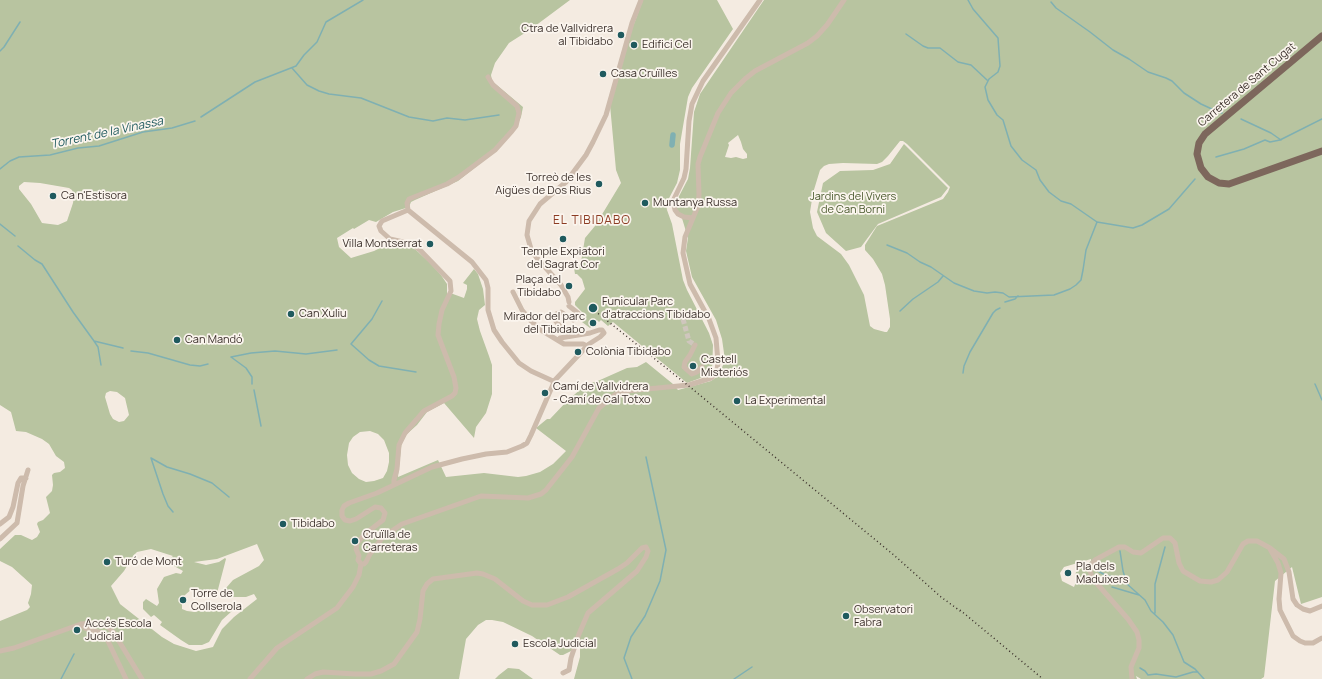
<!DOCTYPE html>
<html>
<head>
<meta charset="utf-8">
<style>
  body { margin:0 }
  canvas { display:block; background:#f4ebe1 }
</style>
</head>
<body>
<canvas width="1322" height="679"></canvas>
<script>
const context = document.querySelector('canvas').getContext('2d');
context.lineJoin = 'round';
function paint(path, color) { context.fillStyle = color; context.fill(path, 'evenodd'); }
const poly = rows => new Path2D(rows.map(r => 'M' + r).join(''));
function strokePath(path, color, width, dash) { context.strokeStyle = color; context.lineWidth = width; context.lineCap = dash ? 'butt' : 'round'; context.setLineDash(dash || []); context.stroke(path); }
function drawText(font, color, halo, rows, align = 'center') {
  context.font = font + ' Manrope,sans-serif'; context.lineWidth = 3.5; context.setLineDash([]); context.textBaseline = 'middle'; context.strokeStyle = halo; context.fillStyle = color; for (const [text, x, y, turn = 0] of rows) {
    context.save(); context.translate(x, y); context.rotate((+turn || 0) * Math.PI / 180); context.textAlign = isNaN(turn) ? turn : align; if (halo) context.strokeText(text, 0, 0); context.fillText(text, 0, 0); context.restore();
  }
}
const green = poly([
  [0,0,570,0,531,29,509,43,495,63,491,75,492,81,523,107,521,117,515,130,482,162,458,181,415,200,411,202,409,207,393,212,376,222,369,220,354,229,353,228,337,238,339,247,351,258,374,251,380,248,388,240,407,245,416,250,429,262,441,275,447,284,447,294,453,294,464,298,467,289,467,285,463,283,474,269,478,274,483,289,485,305,479,310,477,319,480,331,489,356,492,365,492,394,486,413,476,427,474,438,444,403,427,412,417,425,407,434,402,441,401,448,398,477,438,460,446,477,484,473,518,477,526,476,540,472,553,464,566,451,536,428,547,419,550,419,568,400,581,389,591,383,600,380,627,368,637,367,646,362,673,384,678,390,711,381,718,376,724,363,724,353,722,339,716,320,692,277,686,251,688,238,681,215,676,209,676,202,688,179,690,168,694,112,700,94,764,0,1322,0,1322,597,1301,604,1292,567,1275,581,1264,677,1261,679,1141,679,1136,676,1137,679,574,679,580,657,580,648,577,648,563,655,560,655,532,636,503,622,492,620,486,620,478,625,466,639,459,679,0,679,0,621,27,610,30,607,28,603,31,594,32,585,12,567,0,561,0,549,15,535,21,535,32,540,37,537,40,532,37,524,38,522,43,520,50,513,46,497,52,491,53,485,52,475,54,473,60,472,65,468,64,462,56,456,49,444,42,439,26,432,16,431,11,412,0,405],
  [738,135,741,142,743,149,747,154,747,158,743,159,736,157,731,158,725,157,729,145,728,143],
  [900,141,903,141,907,144,950,187,948,192,943,199,877,226,865,245,865,250,873,259,882,274,885,285,890,319,890,327,887,332,885,332,874,329,870,326,864,295,849,265,841,254,817,236,813,228,810,212,813,193,820,170,824,166,829,164,843,163,877,164,882,162,888,156],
  [24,182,40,183,69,188,72,190,74,196,73,203,67,221,58,225,42,223,31,204,19,189,19,186],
  [110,391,117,392,125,398,129,415,124,421,119,422,113,419,110,414,105,397,106,393],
  [370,431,378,434,384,440,389,453,389,462,387,471,383,478,374,481,366,482,359,479,352,473,348,465,347,455,349,443,353,437,360,432],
  [257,544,264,560,259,566,233,580,226,588,224,593,225,597,246,597,254,594,257,599,234,617,222,629,213,647,196,651,174,644,162,637,120,604,111,586,124,571,133,556,137,552,151,549,173,556,168,560,167,562,183,571,181,574,176,573,164,577,157,589,159,603,157,606,146,599,143,602,143,609,151,617,154,615,162,622,160,625,181,640,189,645,202,645,209,642,222,620,241,603,222,603,195,612,187,611,182,609,182,602,185,595,193,588,216,597,226,559,225,558,219,562,206,565,194,562,217,559],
  [1091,559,1091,561,1076,572,1075,577,1076,582,1074,587,1062,581,1060,573,1064,567],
  [643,0,717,0,733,29,692,88,688,97,680,144,680,170,677,183,666,204,667,210,672,224,683,280,687,290,709,333,713,345,712,371,706,376,687,383,613,322,608,326,601,320,599,322,597,320,590,328,582,322,585,318,583,315,584,314,575,305,575,302,585,289,582,279,577,274,575,274,574,268,579,266,581,262,585,238,595,226,621,183,616,170,610,105,629,37],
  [904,144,948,188,941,197,878,224,861,247,846,251,826,233,817,212,823,183,840,171,873,170,890,164],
  [508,668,519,669,533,679,495,679,499,675]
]);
const stream = poly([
  [968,0,973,9,998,38,1000,66,998,72,989,79,985,87,988,100,997,115,1003,120,1011,146,1022,160,1036,170,1040,180,1049,192,1061,201,1071,204,1097,222],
  [1051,2,1056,8,1090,32,1113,50,1129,59,1148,72,1166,78,1172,81,1184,93,1201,104,1214,110,1222,113],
  [906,34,923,46,928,48,940,48,958,62,971,65,987,80],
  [0,51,4,47,20,22],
  [292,68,307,85,319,91,329,94,361,98,409,117,433,121,447,118,465,120,499,115],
  [201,117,255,82,296,66,304,55,317,42,326,22,363,0],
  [1241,119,1271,133,1281,140],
  [1216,157,1244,149,1265,140,1270,142,1280,140,1322,119],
  [0,169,10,161,19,157,50,155,78,148,99,146,143,132,172,128,195,121],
  [0,224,15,236],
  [887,245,907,253,920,262,931,267,954,283,974,291,987,293,995,292,1003,293,1009,297,1054,295,1070,289,1076,285,1081,280,1083,270,1086,250,1097,222,1133,228,1142,225,1169,209,1195,179],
  [18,246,35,260,42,264,73,312,94,341,123,348],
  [382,301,372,319,351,344,369,360,379,366,416,372],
  [1005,302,1015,299,1018,296],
  [900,311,913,299,938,282,943,276],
  [94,341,98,347,101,365],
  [131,351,148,353,190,365,200,366,208,364],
  [231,357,251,353,275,351,306,354,337,350],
  [231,357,246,368,252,377,252,384],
  [963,373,964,366,970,352,993,313,996,310,1000,308],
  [1315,384,1322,400],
  [254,390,261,426],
  [151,458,167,467,190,474,212,483,229,497],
  [151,458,163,494,168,506,173,512],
  [1120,551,1123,571,1127,584,1145,600,1151,611,1163,622,1173,635,1184,662,1195,669,1204,679],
  [1096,570,1107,576,1116,577,1126,584],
  [1112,587,1139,595],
  [1155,613,1155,584,1165,547],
  [1140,668,1145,671,1148,675,1156,674,1176,677,1193,672,1198,672],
  [61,679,74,654],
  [632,679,624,658,631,637,645,616,660,581,666,550,646,457],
  [734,679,752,667]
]);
const canal = poly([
  [672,145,673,135]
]);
const minorTunnel = poly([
  [683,319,689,341,695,345]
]);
const minor = poly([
  [408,210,472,262,486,280,488,288,488,310,494,330,502,342,519,363,531,371,553,381],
  [408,210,407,203,409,199,447,184,459,177,495,150,512,131,516,126,519,113,517,106,493,85,488,77],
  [693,218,684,217,678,214,675,210,673,201,684,178,686,169,689,121,692,104,703,81,760,0],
  [569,302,568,297,561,285,536,257,531,249,527,235,529,221,540,204,566,182,586,155,593,142,606,115,632,23,641,0],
  [569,306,578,313,577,318,573,320,561,312,556,314,555,320,562,329,575,335],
  [559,341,564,344,583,344,587,346],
  [695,345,690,355,685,362,684,367,692,374,697,372,702,367],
  [394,484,394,480,397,469,399,445,405,433,424,411,452,396,455,393,456,388,454,377,438,335,439,324,442,310,451,291,450,281,420,250,412,244,390,239,381,231,379,226,382,221,408,210],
  [0,524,9,517,13,507,18,483,21,478,26,478],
  [0,539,17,523,23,486,28,470],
  [1270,549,1278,563,1281,573,1279,599,1280,610,1293,636,1300,641,1305,643,1313,643,1322,638],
  [361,564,364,564,366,562,370,554,383,537,402,524,481,496,528,498,541,494,546,490,572,457,599,408,616,394,626,391,689,385,711,378,715,375,717,371,718,362,716,338,709,319,690,284,683,253,685,237,698,206,699,195,698,164,700,157,718,113,731,93,745,79,755,71,808,43,817,36,827,25,844,0],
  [361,564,358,560,359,556,356,549,357,543,365,534,383,520,385,513,381,508,375,507,356,519,350,521,345,520,342,516,342,510,344,506,349,503,377,493,432,467,462,459,486,454,507,452,522,446,527,443,531,435,555,380,589,344,600,337,604,333,602,330,599,330,590,333,560,338,559,341,541,330,531,321,522,310,513,292],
  [81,624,85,628,102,633,107,639,126,679],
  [0,651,14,648,81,624,91,623,100,624,108,627,114,633,142,679],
  [250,679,277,648,337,608,353,587,359,575,361,564],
  [307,679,315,674,323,672,355,674,371,674,381,671,394,664,417,632,420,619,423,591,427,584,433,579,477,573,483,574,495,579,523,601,532,605,547,605,568,597,618,569,627,563,642,548,646,547,648,551,646,557,637,571,588,613,579,634,571,658,569,670,563,673],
  [1132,679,1131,667,1139,648,1139,640,1137,632,1128,619,1092,578,1090,570,1092,564,1095,560,1119,547,1125,547,1133,552,1141,553,1163,538,1170,538,1175,543,1179,563,1183,571,1200,581,1211,582,1218,580,1227,572,1243,544,1248,541,1257,541,1270,548,1284,559,1289,572,1293,599,1297,605,1303,609,1310,611,1322,606]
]);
const major = poly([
  [1322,36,1205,134,1199,143,1197,154,1201,168,1208,177,1219,183,1229,184,1322,151]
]);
const rail = poly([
  [595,311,690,387,895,556,941,597,963,613],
  [960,610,1043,679]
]);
const markers = [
  [621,35,4,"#1f5a5e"],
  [634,45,4,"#1f5a5e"],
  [603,74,4,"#1f5a5e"],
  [599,184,4,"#1f5a5e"],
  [53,196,4,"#1f5a5e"],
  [645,203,4,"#1f5a5e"],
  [563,239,4,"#1f5a5e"],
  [430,244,4,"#1f5a5e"],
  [569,286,4,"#1f5a5e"],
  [593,308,5,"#1f5a5e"],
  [291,314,4,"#1f5a5e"],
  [593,323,4,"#1f5a5e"],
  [177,340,4,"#1f5a5e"],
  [578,352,4,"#1f5a5e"],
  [693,366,4,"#1f5a5e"],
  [545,393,4,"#1f5a5e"],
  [737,401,4,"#1f5a5e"],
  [283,524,4,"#1f5a5e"],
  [355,541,4,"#1f5a5e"],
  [107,562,4,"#1f5a5e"],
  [1068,573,4,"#1f5a5e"],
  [183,600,4,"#1f5a5e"],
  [846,616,4,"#1f5a5e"],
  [77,630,4,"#1f5a5e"],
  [515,644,4,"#1f5a5e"]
];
const poiNames = [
  ["Ctra de Vallvidrera",613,29,"right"],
  ["al Tibidabo",613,42,"right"],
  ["Edifici Cel",642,45],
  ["Casa Cruïlles",611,74],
  ["Torreò de les",591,178,"right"],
  ["Aigües de Dos Rius",591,191,"right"],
  ["Ca n'Estisora",61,196],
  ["Muntanya Russa",653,203],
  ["Villa Montserrat",422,244,"right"],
  ["Temple Expiatori",563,252,"center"],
  ["del Sagrat Cor",563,265,"center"],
  ["Plaça del",561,280,"right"],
  ["Tibidabo",561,293,"right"],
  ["Funicular Parc",602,302],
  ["d'atraccions Tibidabo",602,315],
  ["Can Xuliu",299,314],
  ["Mirador del parc",585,317,"right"],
  ["del Tibidabo",585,330,"right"],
  ["Can Mandó",185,340],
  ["Colònia Tibidabo",586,352],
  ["Castell",701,360],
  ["Misteriós",701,373],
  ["Camí de Vallvidrera",553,387],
  ["- Camí de Cal Totxo",553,400],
  ["La Experimental",745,401],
  ["Tibidabo",291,524],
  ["Cruïlla de",363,535],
  ["Carreteras",363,548],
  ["Turó de Mont",115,562],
  ["Pla dels",1076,567],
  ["Maduixers",1076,580],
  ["Torre de",191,594],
  ["Collserola",191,607],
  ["Observatori",854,610],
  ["Fabra",854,623],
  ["Accés Escola",85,624],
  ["Judicial",85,637],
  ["Escola Judicial",523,644]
];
const streetNames = [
  ["Carretera de Sant Cugat",1247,85,-40]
];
const parkNames = [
  ["Jardins del Vivers",853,197],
  ["de Can Borni",853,210]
];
const waterNames = [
  ["Torrent de la Vinassa",107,133,-12]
];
const neighbourhoodNames = [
  ["EL TIBIDABO",592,221]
];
paint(green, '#b8c4a0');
strokePath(stream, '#7fb0b2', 1.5);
strokePath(canal, '#7fb0b2', 5.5);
strokePath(minorTunnel, '#cfc6bd', 5, [5, 2.5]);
strokePath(minor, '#cdbbac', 5);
strokePath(major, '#7d675c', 7);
strokePath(rail, '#3b302b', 1.5, [1, 3]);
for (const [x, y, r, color] of markers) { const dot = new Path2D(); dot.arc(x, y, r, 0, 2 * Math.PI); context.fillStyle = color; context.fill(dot); strokePath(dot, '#fbf5ee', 1.5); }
drawText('11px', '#3b302b', '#fbf5ee', poiNames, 'left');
drawText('11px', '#3b302b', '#fbf5ee', streetNames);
drawText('11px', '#4a5a2e', '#fbf5ee', parkNames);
drawText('italic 12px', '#1f5a5e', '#fbf5ee', waterNames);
context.letterSpacing = '1px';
drawText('12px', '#8c3b22', '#fbf5ee', neighbourhoodNames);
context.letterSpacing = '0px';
</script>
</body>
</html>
